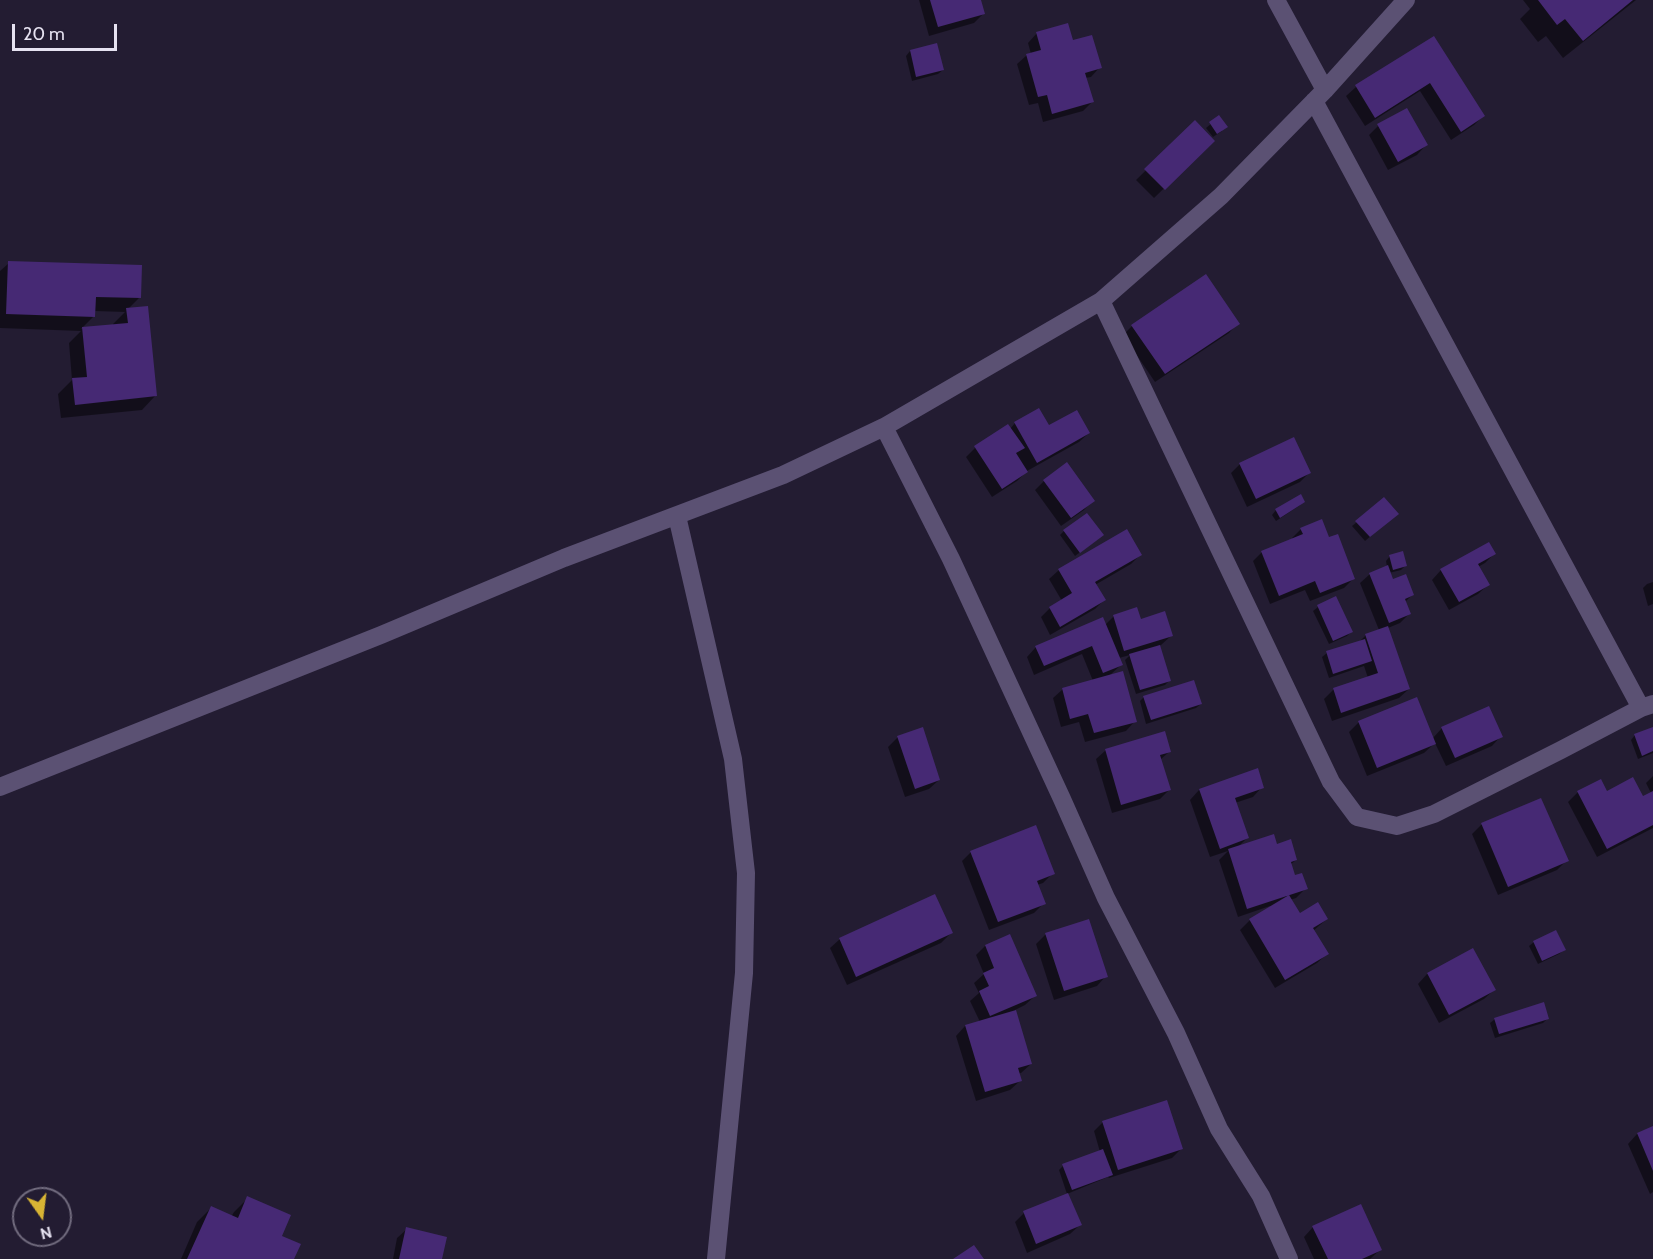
<!DOCTYPE html>
<html>
<head>
<meta charset="utf-8">
<style>
  body { margin:0 }
  #map { position:relative; width:1653px; height:1259px; overflow:hidden; background:#231c32; font-family:Cabin,sans-serif }
  canvas { display:block }
  .north { position:absolute; left:12px; top:1187px; width:60px; height:60px; box-sizing:border-box; background:#231c32; border:2px solid #716b7e; border-radius:50%; rotate:166deg; font-size:16px; font-weight:700; line-height:24px; text-align:center; color:#e6e2f1 }
  .north::after { content:''; display:block; margin:auto; width:21px; height:27px; background:#d8b434; clip-path:polygon(50% 0,100% 100%,50% 72%,0 100%) }
  .scale { position:absolute; left:12px; top:24px; width:105px; height:27px; box-sizing:border-box; border:3px solid #e6e2f1; border-top:0; padding-left:8px; font-size:18px; line-height:21px; white-space:nowrap; color:#e6e2f1; -webkit-text-stroke:4px #231c32; paint-order:stroke }
</style>
</head>
<body>
<div id="map">
<canvas width="1653" height="1259"></canvas>
<div class="north">N</div>
<div class="scale">20 m</div>
</div>
<script>
const context = document.querySelector('canvas').getContext('2d');
context.lineJoin = 'round';
function paint(path, color) { context.fillStyle = color; context.fill(path, 'evenodd'); }
const poly = rows => new Path2D(rows.map(r => 'M' + r).join(''));
function strokePath(path, color, width, dash) { context.strokeStyle = color; context.lineWidth = width; context.lineCap = dash ? 'butt' : 'round'; context.setLineDash(dash || []); context.stroke(path); }
const shadow = poly([
  [919,0,979,0,983,14,974,23,929,36],
  [1523,0,1636,0,1563,58,1546,36,1538,42,1520,19,1530,9],
  [1037,33,1072,42,1100,67,1091,77,1085,78,1092,102,1083,111,1043,122,1038,103,1029,105,1017,64,1027,55,1031,54,1028,43],
  [1433,38,1483,116,1474,125,1451,140,1420,91,1365,126,1346,96,1356,87],
  [910,51,943,70,938,74,912,81,906,56],
  [1219,117,1222,131,1213,137,1206,128],
  [1195,122,1213,141,1154,198,1136,180],
  [1378,126,1426,145,1417,155,1388,170,1369,135],
  [9,263,139,298,128,309,156,395,142,410,61,418,58,394,72,380,69,343,81,331,0,328,0,271],
  [94,311,125,312,113,324,113,326,81,329,94,316],
  [1238,323,1229,333,1155,382,1123,335,1132,326],
  [1015,423,1089,433,1079,442,1027,471,1017,481,992,497,966,457,975,448,1008,426,1010,429],
  [1240,464,1310,472,1300,482,1247,507,1231,473],
  [1044,481,1093,500,1084,510,1061,526,1035,490],
  [1303,502,1299,506,1276,521,1272,515,1276,510],
  [1392,518,1365,541,1352,526,1357,522],
  [1301,529,1329,539,1353,579,1344,588,1310,601,1305,590,1270,604,1253,561,1262,552,1293,540,1292,538],
  [1064,531,1098,539,1075,556,1060,535],
  [1494,554,1485,563,1478,567,1488,585,1478,594,1449,610,1432,580,1441,570],
  [1140,555,1131,564,1095,585,1104,600,1095,609,1050,635,1041,617,1050,608,1062,601,1049,579,1059,570],
  [1390,556,1405,566,1401,570,1389,573,1392,581,1412,595,1405,602,1409,614,1400,623,1388,628,1409,689,1399,698,1332,721,1324,699,1333,690,1368,678,1364,666,1329,678,1322,657,1327,653,1359,642,1366,635,1379,630,1360,583,1370,574,1387,567,1386,561],
  [1653,582,1653,604,1648,606,1643,588,1647,584],
  [1336,598,1351,632,1347,636,1329,644,1313,611,1318,607],
  [1114,616,1140,621,1171,636,1161,645,1158,646,1169,681,1165,685,1136,694,1125,660,1130,655,1119,658,1122,664,1109,676,1135,721,1126,731,1085,742,1079,722,1061,727,1053,698,1063,689,1093,681,1082,654,1034,675,1027,657,1036,647,1105,625],
  [1144,697,1201,704,1196,708,1146,724,1140,701],
  [1416,699,1432,739,1442,728,1501,736,1492,746,1446,766,1435,743,1424,753,1367,776,1349,732,1359,722],
  [1653,729,1653,753,1638,759,1631,740,1635,735],
  [898,737,939,780,929,789,905,797,888,747],
  [1106,750,1169,752,1160,760,1169,790,1160,799,1112,813,1096,759],
  [1257,770,1262,787,1253,797,1235,803,1247,838,1238,847,1276,845,1296,860,1290,865,1294,877,1306,888,1296,898,1290,900,1299,915,1327,919,1313,931,1327,954,1317,963,1275,988,1240,930,1250,920,1271,908,1270,906,1238,917,1219,860,1228,851,1210,857,1190,800,1199,790],
  [1653,776,1653,828,1597,857,1568,802,1578,792,1600,781,1606,793,1642,798,1651,793,1646,783],
  [1541,799,1567,860,1557,870,1498,895,1472,834,1481,825],
  [971,852,1053,873,1043,883,1037,885,1044,903,1034,913,989,930,962,861],
  [1088,921,1106,976,1097,986,1054,1000,1036,944,1045,935],
  [951,933,941,943,847,985,830,948,840,939],
  [1009,936,1035,996,1025,1005,1015,1010,1031,1064,1021,1073,1018,1074,1020,1081,1010,1090,976,1101,956,1036,965,1026,980,1022,970,1001,979,993,974,983,984,974,976,955,985,946],
  [1534,942,1564,950,1559,954,1538,964,1529,946],
  [1472,950,1494,990,1484,999,1439,1023,1418,984,1427,974],
  [1548,1018,1543,1023,1495,1038,1490,1023,1495,1019],
  [1103,1122,1181,1149,1172,1158,1109,1178,1108,1177,1067,1194,1059,1170,1063,1166,1100,1152,1094,1131],
  [1653,1128,1653,1192,1650,1194,1628,1144,1637,1134],
  [248,1198,280,1236,292,1259,181,1259,197,1222,211,1208,231,1217,234,1212],
  [1024,1213,1080,1225,1070,1234,1027,1253,1015,1222],
  [1313,1227,1381,1249,1370,1259,1314,1259,1304,1237],
  [407,1229,440,1259,393,1259,397,1238]
]);
const building = poly([
  [930,0,981,0,985,14,938,27],
  [1538,0,1633,0,1583,41,1565,19,1557,25],
  [1068,23,1073,40,1092,35,1102,68,1085,73,1094,102,1052,114,1047,95,1038,97,1026,54,1041,50,1036,32],
  [1434,36,1485,116,1461,132,1430,83,1375,118,1355,85],
  [937,43,944,70,916,77,910,50],
  [1407,108,1428,145,1398,162,1377,124],
  [1219,115,1228,127,1217,134,1209,122],
  [1195,120,1215,141,1165,190,1144,169],
  [8,261,142,265,141,298,96,297,95,317,6,314],
  [1206,274,1240,324,1165,374,1131,325],
  [148,306,157,396,75,405,72,378,87,377,82,327,128,323,126,308],
  [1039,408,1049,425,1077,410,1090,433,1037,463,1014,422],
  [1008,424,1025,448,1016,453,1028,472,1002,489,974,446],
  [1294,437,1311,473,1256,499,1239,463],
  [1067,462,1095,501,1071,518,1043,480],
  [1301,494,1305,502,1280,518,1275,509],
  [1384,497,1399,514,1370,537,1355,521],
  [1087,513,1104,535,1080,553,1063,530],
  [1322,519,1329,537,1338,534,1355,579,1320,593,1315,581,1279,596,1261,551,1303,534,1300,528],
  [1127,529,1142,555,1095,582,1106,600,1060,627,1049,607,1072,593,1058,569],
  [1489,542,1496,554,1478,564,1490,585,1459,602,1440,569],
  [1403,551,1407,566,1393,570,1389,555],
  [1388,565,1393,579,1406,574,1414,595,1405,599,1411,614,1389,623,1369,573],
  [1336,596,1353,632,1333,641,1317,605],
  [1137,607,1141,619,1165,611,1173,636,1124,651,1113,615],
  [1103,617,1123,665,1103,673,1092,646,1044,666,1035,646],
  [1388,626,1410,689,1341,713,1333,688,1378,673,1365,634],
  [1365,639,1372,661,1333,674,1326,651],
  [1160,645,1171,681,1140,690,1129,654],
  [1123,671,1137,722,1094,733,1088,714,1070,719,1062,688],
  [1194,680,1202,704,1151,720,1143,696],
  [1417,697,1436,744,1377,768,1358,721],
  [1489,706,1503,737,1455,758,1441,727],
  [923,727,940,780,915,789,897,736],
  [1653,727,1653,751,1642,756,1634,734],
  [1165,731,1171,752,1160,755,1171,790,1121,805,1105,749],
  [1258,768,1264,788,1235,798,1249,838,1220,849,1199,789],
  [1633,777,1643,796,1653,791,1653,825,1607,849,1577,791,1601,779,1607,791],
  [1541,798,1569,861,1508,887,1481,823],
  [1036,825,1055,874,1037,881,1046,904,998,922,970,851],
  [1274,834,1277,844,1291,839,1297,860,1291,862,1295,875,1302,873,1308,889,1247,909,1228,849],
  [935,894,953,933,856,977,839,938],
  [1289,895,1300,913,1318,902,1328,919,1313,928,1329,954,1285,980,1249,919],
  [1089,919,1108,977,1064,991,1045,933],
  [1556,930,1566,950,1542,961,1533,941],
  [1010,934,1037,996,990,1016,979,991,989,986,983,973,994,968,985,945],
  [1473,948,1496,990,1449,1015,1427,973],
  [1544,1002,1549,1019,1499,1034,1494,1018],
  [1016,1010,1032,1064,1018,1068,1022,1081,985,1092,965,1025],
  [1167,1100,1183,1149,1118,1170,1102,1121],
  [1653,1126,1653,1171,1637,1133],
  [1103,1149,1113,1175,1072,1190,1062,1164],
  [1068,1193,1082,1225,1036,1244,1023,1211],
  [247,1196,291,1215,282,1236,301,1244,294,1259,187,1259,211,1206,238,1218],
  [1361,1204,1382,1250,1362,1259,1328,1259,1312,1226],
  [406,1227,447,1237,442,1259,399,1259],
  [974,1245,984,1259,953,1259]
]);
const street = poly([
  [1276,0,1325,90],
  [1314,101,1641,708],
  [1101,301,1331,782,1357,817,1397,826,1434,814,1561,750,1641,708,1653,704],
  [884,427,951,559,1062,799,1106,898,1176,1033,1219,1129,1261,1196,1289,1259],
  [677,516,733,759,746,873,744,973,716,1259],
  [0,787,381,635,564,558,783,475,884,427,1101,301,1221,196,1325,90,1406,0]
]);
paint(shadow, '#0007');
paint(building, '#462974');
strokePath(street, '#5b5173', 18);
</script>
</body>
</html>
